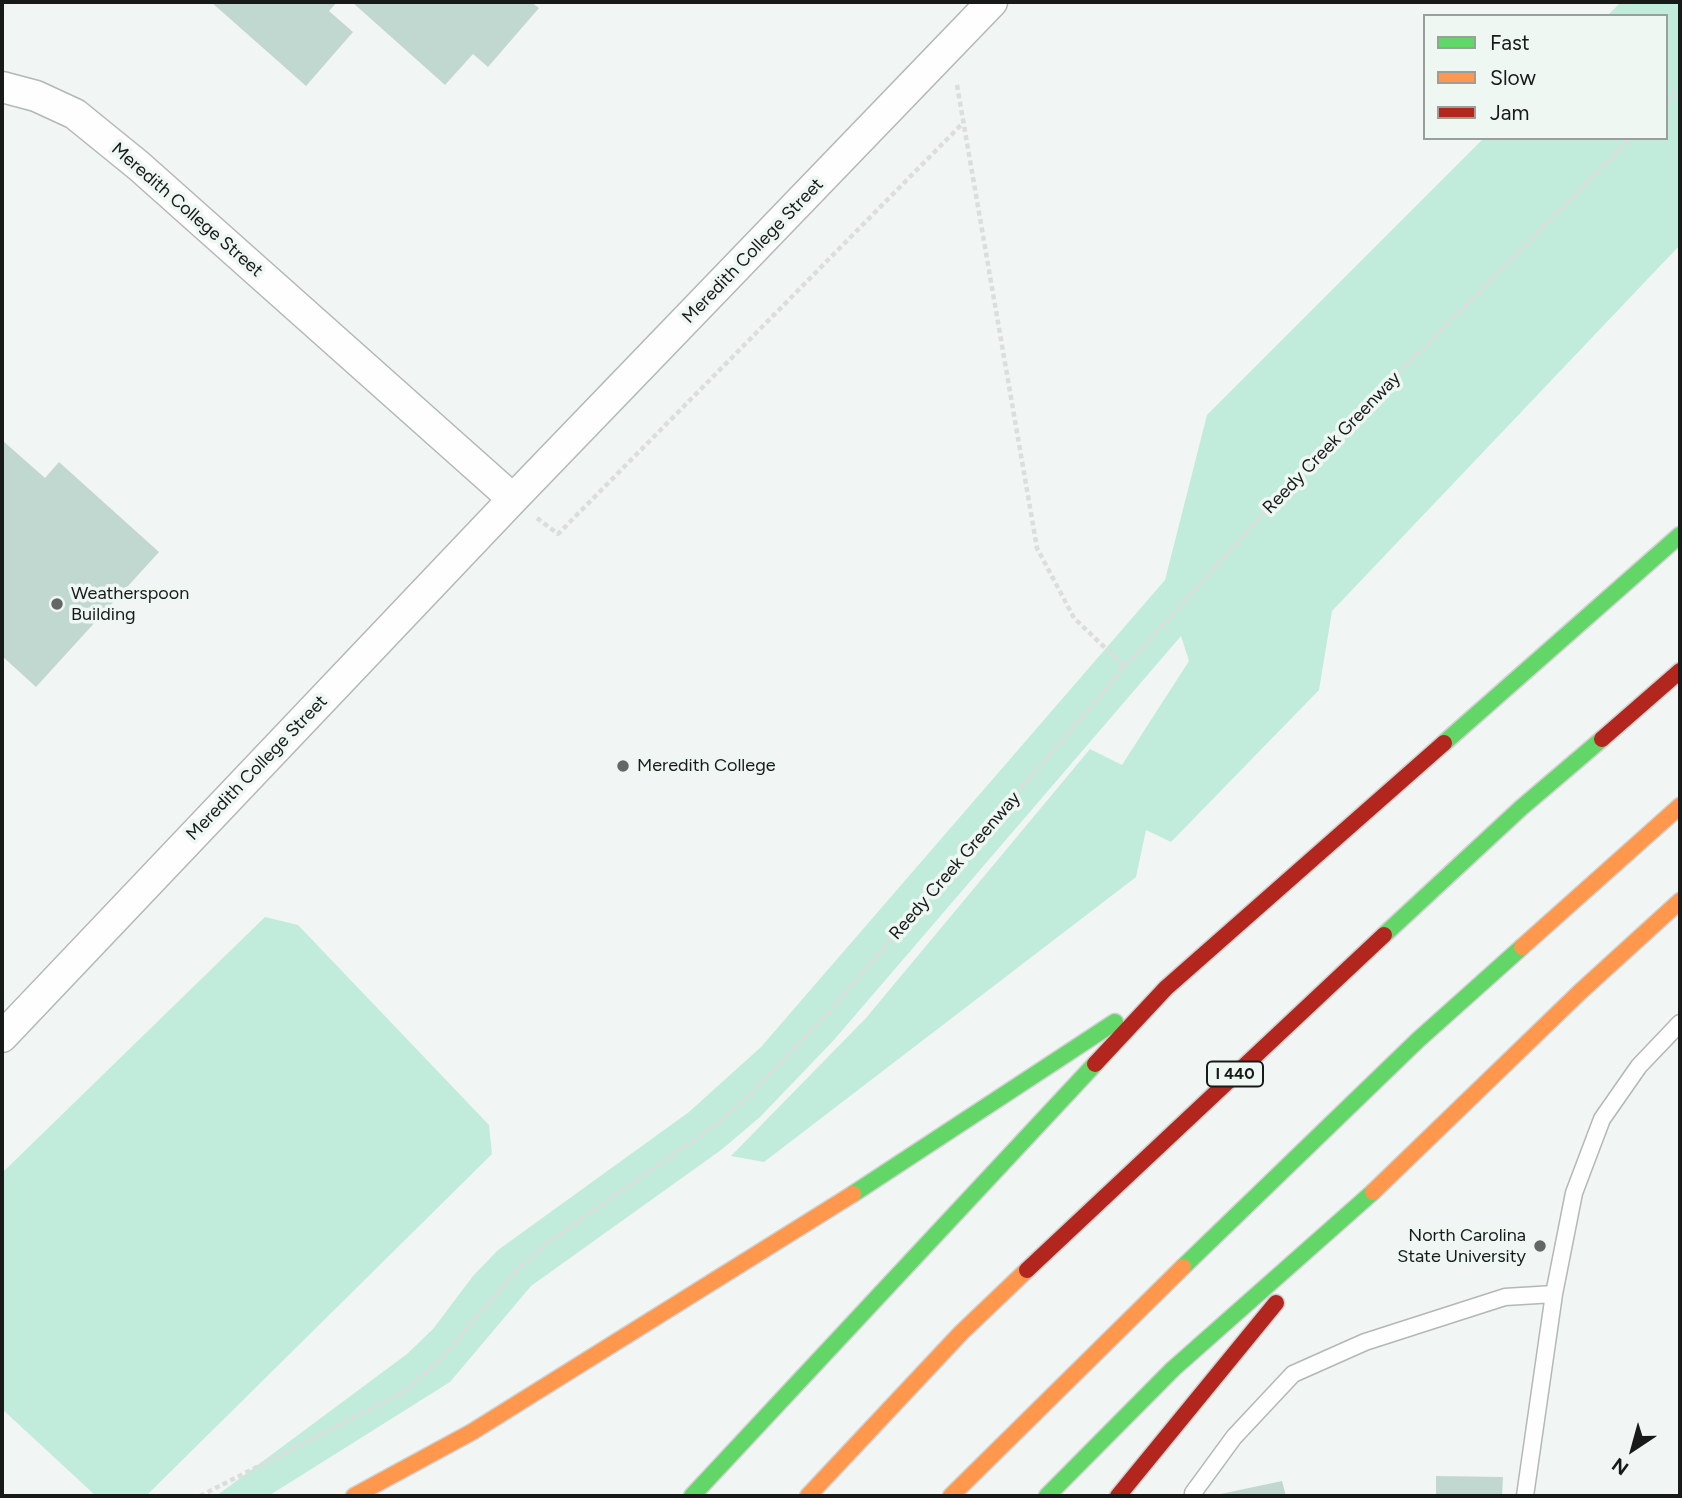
<!DOCTYPE html>
<html>
<head>
<meta charset="utf-8">
<style>
  body { margin:0 }
  #map { position:relative; width:1682px; height:1498px; overflow:hidden; background:#f1f5f3; font-family:Figtree,sans-serif }
  canvas { display:block }
  .frame { position:absolute; inset:0; border:4px solid #171a19; pointer-events:none }
  .legend { position:absolute; left:1423px; top:14px; width:245px; height:126px; box-sizing:border-box; background:#eff7f3; border:2px solid #999f9c; margin:0; padding:9px 12px; list-style:none; font-size:21px; color:#171a19 }
  .legend li { display:flex; align-items:center; gap:14px; height:35px }
  .legend b { width:35px; border:2px solid #999f9c }
  .north { position:absolute; left:1598px; top:1414px; width:70px; height:70px; -webkit-text-stroke:5px #eff7f3; paint-order:stroke; rotate:216deg; font-size:19px; font-weight:700; line-height:28px; text-align:center; color:#171a19 }
  .north::after { content:''; display:block; margin:auto; width:24px; height:32px; background:#171a19; clip-path:polygon(50% 0,100% 100%,50% 72%,0 100%) }
</style>
</head>
<body>
<div id="map">
<canvas width="1682" height="1498"></canvas>
<div class="frame"></div>
<ul class="legend">
<li><b style="height:9px;background:#63d668"></b>Fast</li>
<li><b style="height:9px;background:#ff974d"></b>Slow</li>
<li><b style="height:9px;background:#b3261e"></b>Jam</li>
</ul>
<div class="north">N</div>
</div>
<script>
const context = document.querySelector('canvas').getContext('2d');
context.lineJoin = 'round';
function paint(path, color) { context.fillStyle = color; context.fill(path, 'evenodd'); }
const poly = rows => new Path2D(rows.map(r => 'M' + r).join(''));
function strokePath(path, color, width, dash) { context.strokeStyle = color; context.lineWidth = width; context.lineCap = dash ? 'butt' : 'round'; context.setLineDash(dash || []); context.stroke(path); }
function drawText(font, color, halo, rows, align = 'center') {
  context.font = font + ' Figtree,sans-serif'; context.lineWidth = 7; context.setLineDash([]); context.textBaseline = 'middle'; context.strokeStyle = halo; context.fillStyle = color; for (const [text, x, y, turn = 0] of rows) {
    context.save(); context.translate(x, y); context.rotate((+turn || 0) * Math.PI / 180); context.textAlign = isNaN(turn) ? turn : align; if (halo) context.strokeText(text, 0, 0); context.fillText(text, 0, 0); context.restore();
  }
}
const green = poly([
  [1621,2,1680,2,1680,245,1332,611,1319,690,1171,842,1146,830,1136,877,764,1162,731,1156,866,1018,1090,749,1122,765,1189,661,1181,636,833,1041,760,1117,721,1150,531,1286,450,1382,270,1495,216,1496,407,1354,433,1329,473,1276,498,1250,689,1112,761,1047,1165,580,1207,415,1484,138,1666,138,1666,16,1607,16],
  [265,917,298,925,489,1125,492,1154,146,1496,96,1496,2,1409,2,1173]
]);
const building = poly([
  [211,2,337,2,329,11,353,32,306,86],
  [352,2,531,2,539,8,488,67,473,54,445,85],
  [2,440,45,478,59,462,159,552,36,687,2,656],
  [1436,1476,1503,1477,1502,1496,1436,1496],
  [1282,1481,1286,1496,1216,1496,1216,1495]
]);
const path = poly([
  [957,85,1037,548,1074,618,1125,667],
  [1666,103,1680,89],
  [537,518,558,534,963,123],
  [200,1496,402,1393,439,1361,519,1268,543,1246,714,1126,752,1093,829,1012,1125,667,1302,471,1631,138]
]);
const lane = poly([
  [1193,1496,1193,1493,1234,1437,1293,1374,1365,1342,1505,1297,1554,1294],
  [1525,1496,1554,1294,1574,1193,1602,1119,1639,1066,1680,1023]
]);
const street = poly([
  [2,87,36,96,75,114,139,166,513,499],
  [2,1037,513,499,992,2]
]);
const fast = poly([
  [1444,743,1680,535],
  [1384,935,1521,808,1602,739],
  [853,1194,1115,1022],
  [1183,1267,1418,1040,1522,947],
  [692,1496,1095,1064],
  [1047,1496,1173,1369,1373,1192]
]);
const slow = poly([
  [1522,947,1680,806],
  [1373,1192,1580,992,1680,901],
  [354,1496,472,1432,853,1194],
  [808,1496,961,1333,1027,1270],
  [951,1496,1183,1267]
]);
const jam = poly([
  [1602,739,1680,671],
  [1095,1064,1166,988,1444,743],
  [1027,1270,1384,935],
  [1118,1496,1276,1303]
]);
const markers = [
  [57,604,7,"#636765"],
  [623,766,7,"#636765"],
  [1540,1246,7,"#636765"]
];
const shields = [
  [1235,1074,56]
];
const shieldNames = [
  ["I 440",1235,1074]
];
const streetNames = [
  ["Meredith College Street",187,210,41],
  ["Meredith College Street",753,251,-46],
  ["Reedy Creek Greenway",1332,443,-46],
  ["Meredith College Street",257,768,-46],
  ["Reedy Creek Greenway",955,866,-49]
];
const poiNames = [
  ["Weatherspoon",71,594],
  ["Building",71,615],
  ["Meredith College",637,766],
  ["North Carolina",1526,1236,"right"],
  ["State University",1526,1257,"right"]
];
paint(green, '#c1ecdb');
paint(building, '#c1d8d0');
strokePath(lane, '#b3b7b5', 19);
strokePath(street, '#b3b7b5', 33);
strokePath(fast, '#d0d2d2', 19);
strokePath(slow, '#d0d2d2', 19);
strokePath(jam, '#d0d2d2', 19);
strokePath(path, '#dcdddd', 4.5, [5, 3.5]);
strokePath(lane, '#fdfefd', 16);
strokePath(street, '#fdfefd', 30);
strokePath(fast, '#63d668', 16);
strokePath(slow, '#ff974d', 16);
strokePath(jam, '#b3261e', 16);
for (const [x, y, r, color] of markers) { const dot = new Path2D(); dot.arc(x, y, r, 0, 2 * Math.PI); context.fillStyle = color; context.fill(dot); strokePath(dot, '#eff7f3', 2.5); }
for (const [x, y, w] of shields) { const box = new Path2D(); box.roundRect(x - w / 2, y - 12.5, w, 25, 5); context.fillStyle = '#eff7f3'; context.fill(box); strokePath(box, '#171a19', 2); }
drawText('bold 16px', '#171a19', null, shieldNames);
drawText('18px', '#171a19', '#eff7f3', streetNames);
drawText('18px', '#171a19', '#eff7f3', poiNames, 'left');
</script>
</body>
</html>
